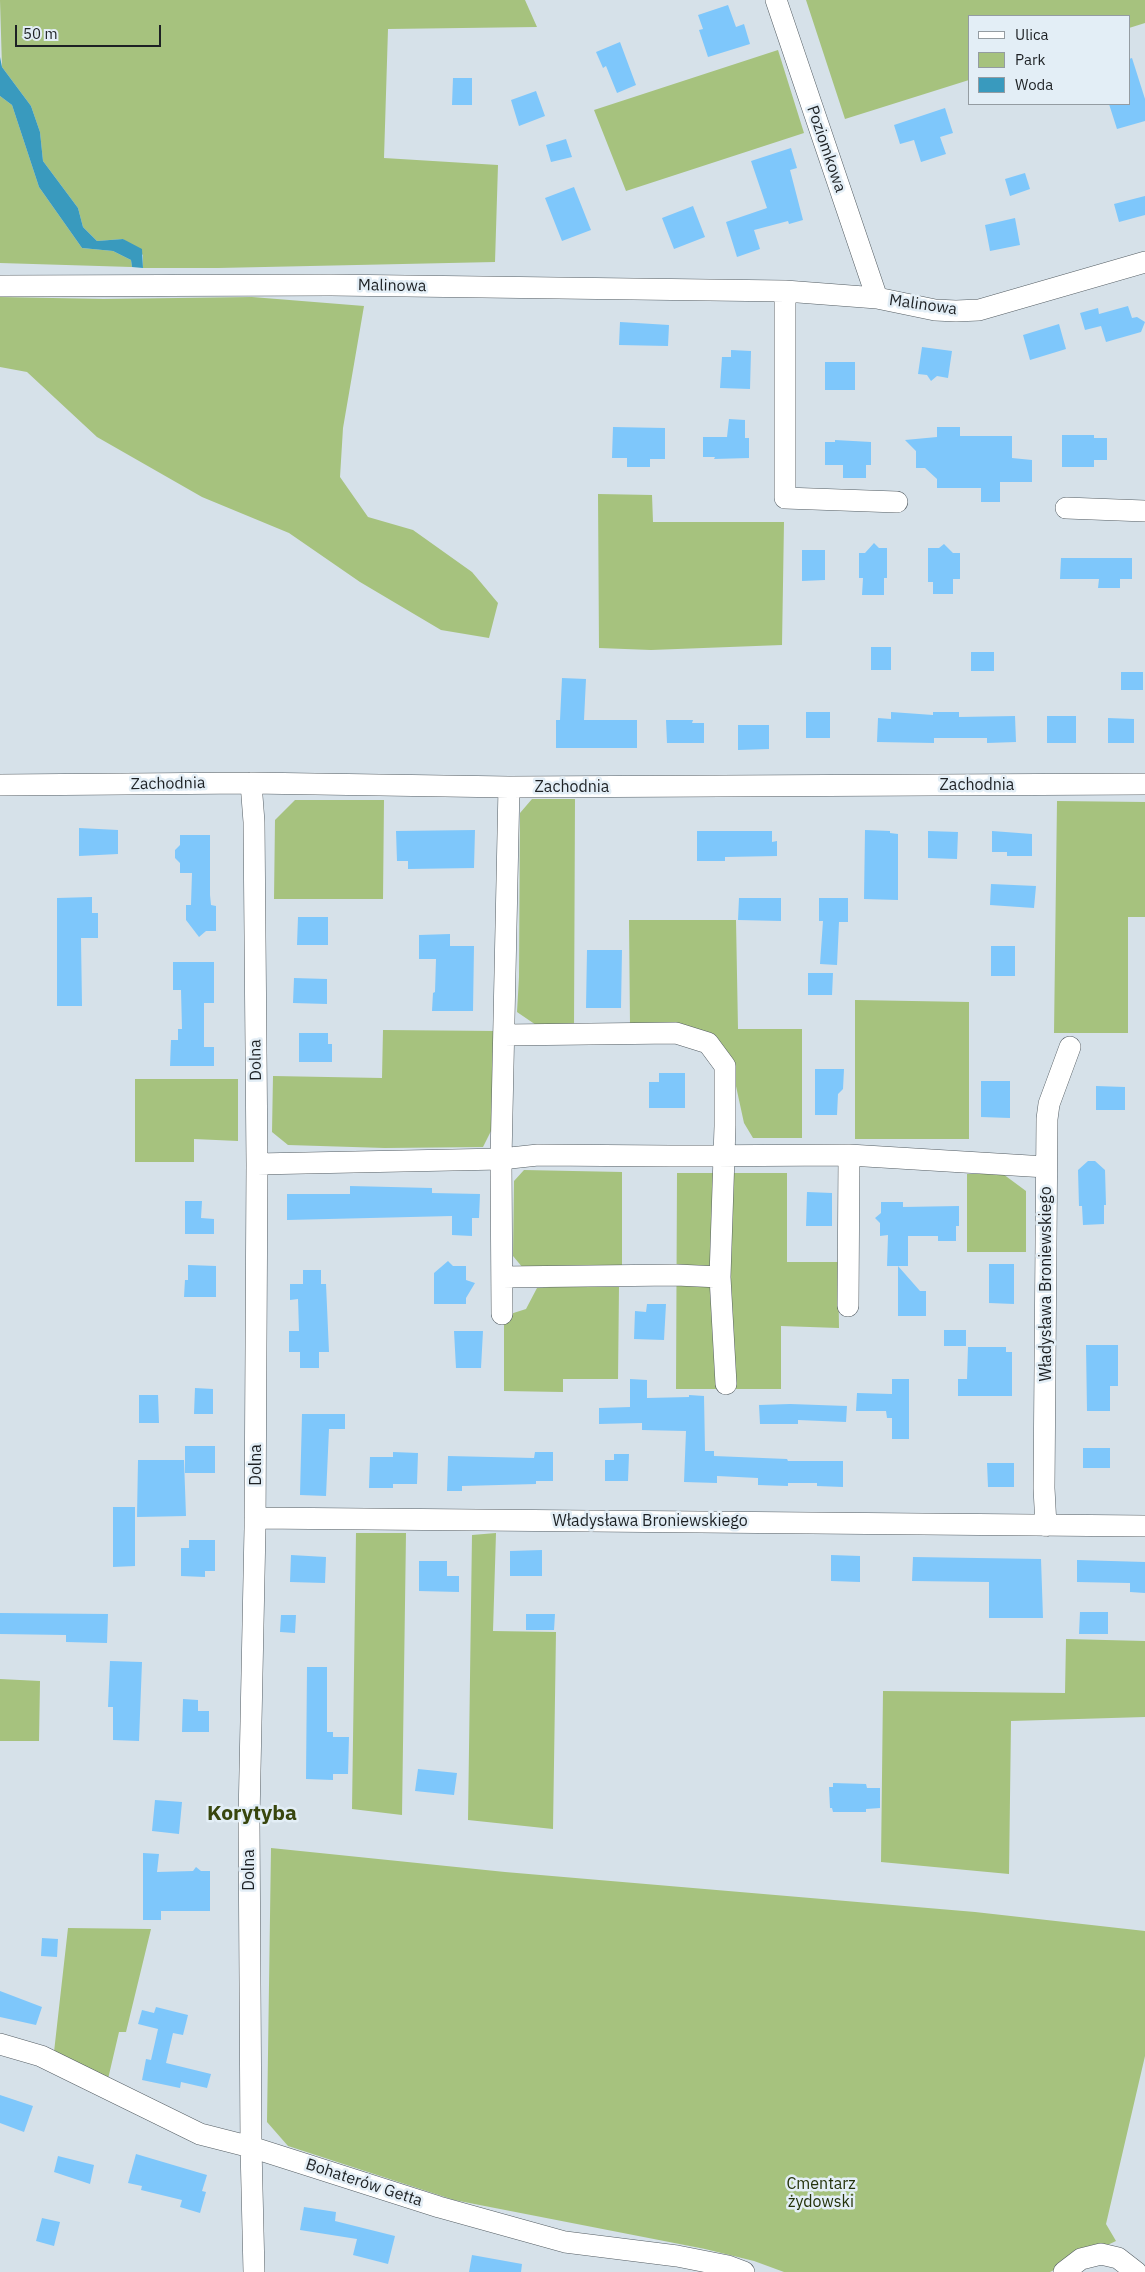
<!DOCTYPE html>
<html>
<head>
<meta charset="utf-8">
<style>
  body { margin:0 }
  #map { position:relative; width:1145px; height:2272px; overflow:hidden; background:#d6e1e9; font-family:"IBM Plex Sans",sans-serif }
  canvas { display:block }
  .legend { position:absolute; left:968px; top:15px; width:162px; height:90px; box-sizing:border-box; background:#e3eef6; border:1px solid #949ca2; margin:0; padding:6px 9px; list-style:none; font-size:15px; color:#1d2124 }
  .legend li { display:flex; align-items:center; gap:10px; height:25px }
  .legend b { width:25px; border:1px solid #949ca2 }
  .scale { position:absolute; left:15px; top:25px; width:146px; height:22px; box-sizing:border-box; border:2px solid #1d2124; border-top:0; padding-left:6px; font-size:15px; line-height:18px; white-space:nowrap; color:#1d2124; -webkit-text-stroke:4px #e3eef6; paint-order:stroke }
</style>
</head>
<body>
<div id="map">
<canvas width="1145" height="2272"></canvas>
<ul class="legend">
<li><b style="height:6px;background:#fff"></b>Ulica</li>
<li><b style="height:14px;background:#a6c27e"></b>Park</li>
<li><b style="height:14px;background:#399abe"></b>Woda</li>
</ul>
<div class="scale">50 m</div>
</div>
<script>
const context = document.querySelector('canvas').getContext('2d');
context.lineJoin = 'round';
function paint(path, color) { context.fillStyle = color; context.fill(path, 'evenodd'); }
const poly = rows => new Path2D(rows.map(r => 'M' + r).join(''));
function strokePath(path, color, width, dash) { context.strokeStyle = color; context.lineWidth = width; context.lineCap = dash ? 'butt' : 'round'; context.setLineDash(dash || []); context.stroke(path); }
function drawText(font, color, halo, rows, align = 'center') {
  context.font = font + ' "IBM Plex Sans",sans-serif'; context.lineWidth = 5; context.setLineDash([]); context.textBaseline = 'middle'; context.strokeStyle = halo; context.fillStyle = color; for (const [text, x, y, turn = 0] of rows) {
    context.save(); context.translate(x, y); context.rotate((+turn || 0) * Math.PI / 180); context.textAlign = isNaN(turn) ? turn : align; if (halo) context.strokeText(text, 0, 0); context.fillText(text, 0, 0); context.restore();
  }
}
const green = poly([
  [0,0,525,0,537,27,388,29,384,158,498,165,495,262,218,268,143,268,143,255,123,239,97,241,83,227,78,208,43,161,40,132,31,106,2,67],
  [806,0,1145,0,1145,23,1129,28,1129,16,969,16,969,80,845,119],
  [778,50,804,133,626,191,594,110],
  [0,96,12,105,39,187,82,248,113,251,131,260,132,267,0,263],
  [0,297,104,299,252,297,364,306,343,428,340,477,368,517,413,530,472,572,498,603,489,638,441,630,360,582,289,533,202,497,97,437,27,372,0,367],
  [598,494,652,495,653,522,784,522,782,645,651,650,599,648],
  [532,799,575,799,574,1027,539,1027,517,1012,519,977,520,813],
  [295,800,384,800,383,899,274,899,275,820],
  [1057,801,1145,802,1145,917,1128,917,1128,1033,1054,1033],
  [629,920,736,920,738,1029,802,1029,802,1138,753,1138,744,1123,729,1054,702,1031,630,1026],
  [855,1000,969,1002,969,1139,855,1139],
  [383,1030,497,1031,495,1123,483,1147,385,1148,288,1145,272,1132,273,1076,382,1078],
  [135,1079,238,1079,238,1141,194,1139,194,1162,135,1162],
  [524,1170,622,1172,622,1269,523,1268,513,1256,514,1181],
  [677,1173,787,1173,787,1262,838,1262,839,1328,781,1326,781,1389,676,1389],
  [967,1174,1003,1174,1026,1191,1026,1252,967,1252],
  [562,1286,619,1287,618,1379,563,1379,563,1392,504,1391,504,1316,526,1309,537,1288],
  [356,1533,406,1533,402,1815,352,1809],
  [496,1533,493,1631,556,1632,553,1829,468,1820,472,1535],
  [1066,1639,1145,1641,1145,1717,1011,1721,1009,1874,881,1862,883,1691,1065,1693],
  [0,1679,40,1681,39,1741,0,1741],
  [271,1848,505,1872,975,1912,1145,1931,1145,2056,1106,2224,1116,2241,1050,2272,784,2272,754,2261,705,2249,454,2200,288,2146,267,2122],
  [68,1928,151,1929,126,2032,119,2032,108,2079,54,2052]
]);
const water = poly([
  [0,57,2,67,31,106,40,132,43,161,78,208,83,227,97,241,123,239,142,249,143,268,132,267,131,260,113,251,82,248,39,187,12,105,0,96]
]);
const building = poly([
  [728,5,736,27,744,24,750,44,708,57,699,30,703,29,698,15],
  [620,42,636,85,617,93,606,66,603,68,596,52],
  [1132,58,1145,99,1145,121,1117,129,1109,104,1129,104,1129,59],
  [453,78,472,78,472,105,452,105],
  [536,91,545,116,519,126,511,100],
  [945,108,953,133,940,137,946,154,921,162,914,140,900,144,894,125],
  [566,139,572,157,551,162,546,145],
  [791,148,797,168,790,170,803,220,789,224,788,221,754,230,760,249,737,257,726,222,767,208,751,161],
  [1025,173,1030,189,1010,196,1005,179],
  [574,187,591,230,562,241,545,198],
  [1145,196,1145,215,1119,222,1114,204],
  [693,206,705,237,674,249,662,218],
  [1015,218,1020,245,990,251,985,225],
  [1128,306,1132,318,1137,317,1145,322,1141,332,1106,342,1101,326,1085,330,1080,313,1098,308,1099,314],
  [620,322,669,325,668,346,619,345],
  [1059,324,1066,349,1030,360,1023,335],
  [922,347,952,351,948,378,937,376,931,381,927,375,918,374],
  [731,350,751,351,750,389,720,388,722,357,731,357],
  [825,362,855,362,855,390,825,390],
  [729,419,745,420,745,438,749,438,749,458,714,459,715,457,703,457,703,437,727,437],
  [613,427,665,428,665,459,650,459,650,467,627,467,627,458,612,458],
  [937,427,960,427,960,436,1012,436,1012,458,1032,460,1032,482,1000,482,1000,502,981,502,981,488,937,488,937,479,925,468,916,468,916,451,905,440,937,437],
  [1062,435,1094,435,1094,438,1107,438,1107,460,1094,460,1094,467,1062,467],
  [835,440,871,442,871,465,866,465,866,478,843,478,843,465,825,465,825,442,835,442],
  [874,543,879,548,887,548,887,578,884,578,884,595,862,595,863,578,859,578,859,553,865,553],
  [944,544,953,553,960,553,960,579,953,579,953,594,933,594,933,582,928,582,928,548,939,548],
  [802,550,825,550,825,580,802,581],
  [1061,558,1132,558,1132,579,1120,579,1120,588,1098,588,1099,579,1060,579],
  [871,647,891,647,891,670,871,670],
  [971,652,994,652,994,671,971,671],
  [1121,672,1143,672,1143,690,1121,690],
  [562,678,586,679,584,720,637,720,637,748,556,748,556,720,560,720],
  [806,712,830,712,830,738,806,738],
  [891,712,933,715,933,712,959,712,959,717,1015,716,1016,742,987,743,987,738,934,738,934,743,877,742,878,718,891,719],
  [1047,716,1076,716,1076,743,1047,743],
  [1108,718,1134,719,1134,743,1108,743],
  [666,720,693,720,692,723,704,723,704,743,667,743],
  [738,725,769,725,769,749,738,750],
  [79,828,118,830,118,854,79,856],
  [475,830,474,868,408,869,408,861,397,861,396,831],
  [865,830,890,831,890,833,898,834,898,900,864,899],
  [697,831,772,831,772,842,777,841,777,856,725,857,725,861,697,861],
  [928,831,958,832,957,859,928,858],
  [992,831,1032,834,1032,856,1007,856,1007,852,992,852],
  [180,835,210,835,210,895,211,905,216,906,216,931,206,931,199,937,186,920,186,905,191,905,192,873,180,873,180,863,175,858,175,850,180,845],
  [991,884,1036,886,1034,908,990,905],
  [92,897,92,913,98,913,98,938,81,938,82,1006,57,1006,57,898],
  [739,898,781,898,781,921,738,920],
  [819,898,848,898,848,922,839,922,837,965,820,964,823,921,819,921],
  [298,917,328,917,328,945,297,945],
  [450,934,450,946,474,946,473,1011,432,1011,433,993,435,992,436,959,419,959,419,935],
  [991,946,1015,946,1015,976,991,976],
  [587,950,622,950,621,1008,586,1008],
  [173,962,214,962,214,1003,204,1003,204,1047,214,1047,214,1066,170,1066,171,1040,178,1040,178,1029,182,1029,181,990,173,990],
  [808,973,833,973,832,995,808,995],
  [294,978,327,979,327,1004,293,1003],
  [299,1033,328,1033,328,1044,332,1044,332,1062,299,1062],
  [815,1069,844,1069,843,1089,838,1094,837,1115,815,1115],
  [659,1073,685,1073,685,1108,649,1108,649,1082,659,1082],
  [981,1081,1010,1081,1010,1118,981,1117],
  [1096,1086,1125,1087,1125,1110,1096,1110],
  [1088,1161,1095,1161,1105,1170,1106,1205,1104,1205,1104,1224,1083,1225,1082,1206,1079,1206,1078,1170],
  [350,1186,432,1188,432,1193,480,1194,479,1218,472,1218,472,1236,452,1235,452,1216,287,1220,287,1194,350,1194],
  [807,1192,832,1193,832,1226,806,1226],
  [185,1201,202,1201,201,1218,214,1219,214,1234,185,1234],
  [881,1202,903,1202,903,1207,959,1206,959,1226,956,1226,956,1241,938,1241,938,1236,908,1236,908,1266,887,1266,888,1235,880,1236,880,1223,875,1218,881,1213],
  [448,1261,453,1266,466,1266,466,1280,475,1283,466,1298,466,1304,434,1304,434,1273],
  [989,1264,1014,1264,1014,1304,989,1303],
  [188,1265,216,1266,216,1297,184,1297,185,1280,188,1280],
  [898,1266,920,1291,926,1291,926,1316,898,1316],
  [303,1270,321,1270,321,1284,326,1284,329,1352,319,1352,319,1368,300,1368,300,1352,289,1352,289,1331,299,1331,298,1299,290,1300,290,1284,303,1284],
  [647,1304,666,1304,664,1340,634,1339,635,1311,646,1312],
  [944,1330,966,1330,966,1346,944,1346],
  [454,1331,483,1331,481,1368,456,1368],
  [1086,1345,1118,1345,1118,1386,1110,1386,1110,1411,1087,1411],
  [968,1347,1006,1347,1006,1352,1012,1352,1012,1396,958,1396,958,1379,967,1379],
  [630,1379,647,1380,647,1398,689,1397,689,1395,704,1396,705,1451,714,1451,714,1456,787,1459,788,1461,843,1461,843,1487,817,1486,817,1483,788,1483,788,1486,758,1485,758,1478,717,1476,717,1483,684,1482,686,1431,642,1430,642,1423,599,1424,599,1408,630,1407],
  [892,1379,909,1379,909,1439,892,1439,892,1418,887,1418,886,1411,856,1411,857,1393,892,1394],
  [195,1388,213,1389,213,1414,194,1414],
  [139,1395,158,1395,159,1423,139,1423],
  [790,1404,847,1406,846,1422,798,1420,798,1424,760,1424,759,1405],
  [302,1414,345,1414,345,1429,329,1429,326,1496,300,1495],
  [185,1446,215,1446,215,1473,185,1473],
  [1083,1448,1110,1448,1110,1468,1083,1468],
  [393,1452,418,1453,417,1484,393,1484,393,1488,369,1488,370,1457,393,1457],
  [535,1452,553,1452,553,1481,536,1481,536,1484,462,1486,462,1491,447,1491,448,1456,534,1458],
  [614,1454,629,1454,628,1481,605,1481,605,1460,614,1460],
  [138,1460,184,1460,186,1516,137,1517],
  [987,1463,1014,1463,1014,1487,988,1487],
  [113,1507,135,1507,135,1566,113,1567],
  [189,1540,215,1540,215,1571,205,1571,205,1577,181,1576,181,1548,189,1548],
  [542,1550,542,1576,510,1576,510,1551],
  [291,1555,326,1557,325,1583,290,1582],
  [831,1555,860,1556,860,1582,831,1581],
  [913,1557,1041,1559,1043,1618,989,1618,989,1582,912,1581],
  [1077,1560,1145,1562,1145,1593,1130,1592,1130,1583,1077,1582],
  [419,1561,447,1561,447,1576,459,1576,459,1592,419,1591],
  [1080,1612,1108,1612,1108,1634,1079,1634],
  [0,1613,108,1614,107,1643,66,1642,66,1635,0,1634],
  [526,1614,555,1614,554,1630,526,1630],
  [281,1615,296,1615,295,1633,280,1632],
  [110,1661,142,1662,139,1741,113,1740,113,1707,108,1707],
  [307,1667,327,1667,327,1732,333,1732,333,1737,349,1737,348,1774,333,1774,333,1780,306,1779],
  [183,1699,198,1700,198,1711,209,1711,209,1732,182,1732],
  [418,1769,457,1773,454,1795,415,1791],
  [833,1783,866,1784,867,1788,880,1788,880,1808,866,1809,866,1812,833,1812,832,1808,830,1808,829,1787,833,1787],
  [155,1800,182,1802,179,1834,152,1831],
  [143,1853,159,1854,157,1872,193,1871,196,1867,201,1871,210,1871,210,1911,161,1911,161,1920,143,1920],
  [42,1938,58,1939,57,1957,41,1956],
  [0,1991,42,2007,36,2025,0,2017],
  [156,2007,188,2015,183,2035,173,2033,166,2063,211,2074,207,2088,181,2082,180,2088,142,2080,146,2059,151,2060,158,2029,138,2024,142,2010,154,2013],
  [0,2095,33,2106,24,2132,0,2123],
  [136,2154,207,2175,202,2191,206,2192,200,2213,180,2207,182,2200,141,2190,142,2186,128,2183],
  [58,2156,94,2165,90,2184,54,2172],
  [304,2207,336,2212,335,2221,395,2236,388,2264,353,2255,357,2239,300,2230],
  [42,2218,60,2222,54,2246,36,2241],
  [472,2255,522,2264,521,2272,469,2272]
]);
const minor = poly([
  [776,0,877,298],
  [0,286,331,285,785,291,877,298,935,310,956,311,979,310,1145,262],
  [785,291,785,498,897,502],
  [1066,508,1145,511],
  [251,783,254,822,257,1164,255,1528,249,1819,251,2147,254,2272],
  [0,785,251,783,509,787,1145,784],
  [504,1035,676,1033,708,1043,725,1066,725,1126,720,1277,726,1384],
  [257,1164,501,1159,538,1155,670,1156,849,1155,1046,1167],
  [502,1277,676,1275,720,1277],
  [848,1306,849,1155],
  [502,1314,501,1159,509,787],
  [255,1518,1145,1526],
  [1046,1526,1044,1488,1047,1119,1049,1104,1070,1047],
  [0,2044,41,2056,200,2134,251,2147,439,2207,565,2242,677,2256,728,2266,744,2272],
  [1064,2272,1081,2259,1101,2254,1118,2258,1136,2272]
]);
const streetNames = [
  ["Poziomkowa",826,149,71],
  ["Malinowa",392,286,1],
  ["Malinowa",923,305,8],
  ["Zachodnia",168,784,-1],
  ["Zachodnia",977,785],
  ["Zachodnia",572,787],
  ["Dolna",256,1060,-91],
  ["Władysława Broniewskiego",1046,1284,-90],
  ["Dolna",256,1465,-90],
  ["Władysława Broniewskiego",650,1521],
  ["Dolna",249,1870,-90],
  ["Bohaterów Getta",364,2183,18]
];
const parkNames = [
  ["Cmentarz",821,2184],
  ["żydowski",821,2202]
];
const districtNames = [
  ["Korytyba",252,1814]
];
paint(green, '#a6c27e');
paint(water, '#399abe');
paint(building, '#7ec7fb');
strokePath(minor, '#545d63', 22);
strokePath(minor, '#fff', 21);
drawText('16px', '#1d2124', '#e3eef6', streetNames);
drawText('16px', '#24320a', '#e3eef6', parkNames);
drawText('bold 21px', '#38460e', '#e3eef6', districtNames);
</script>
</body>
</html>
